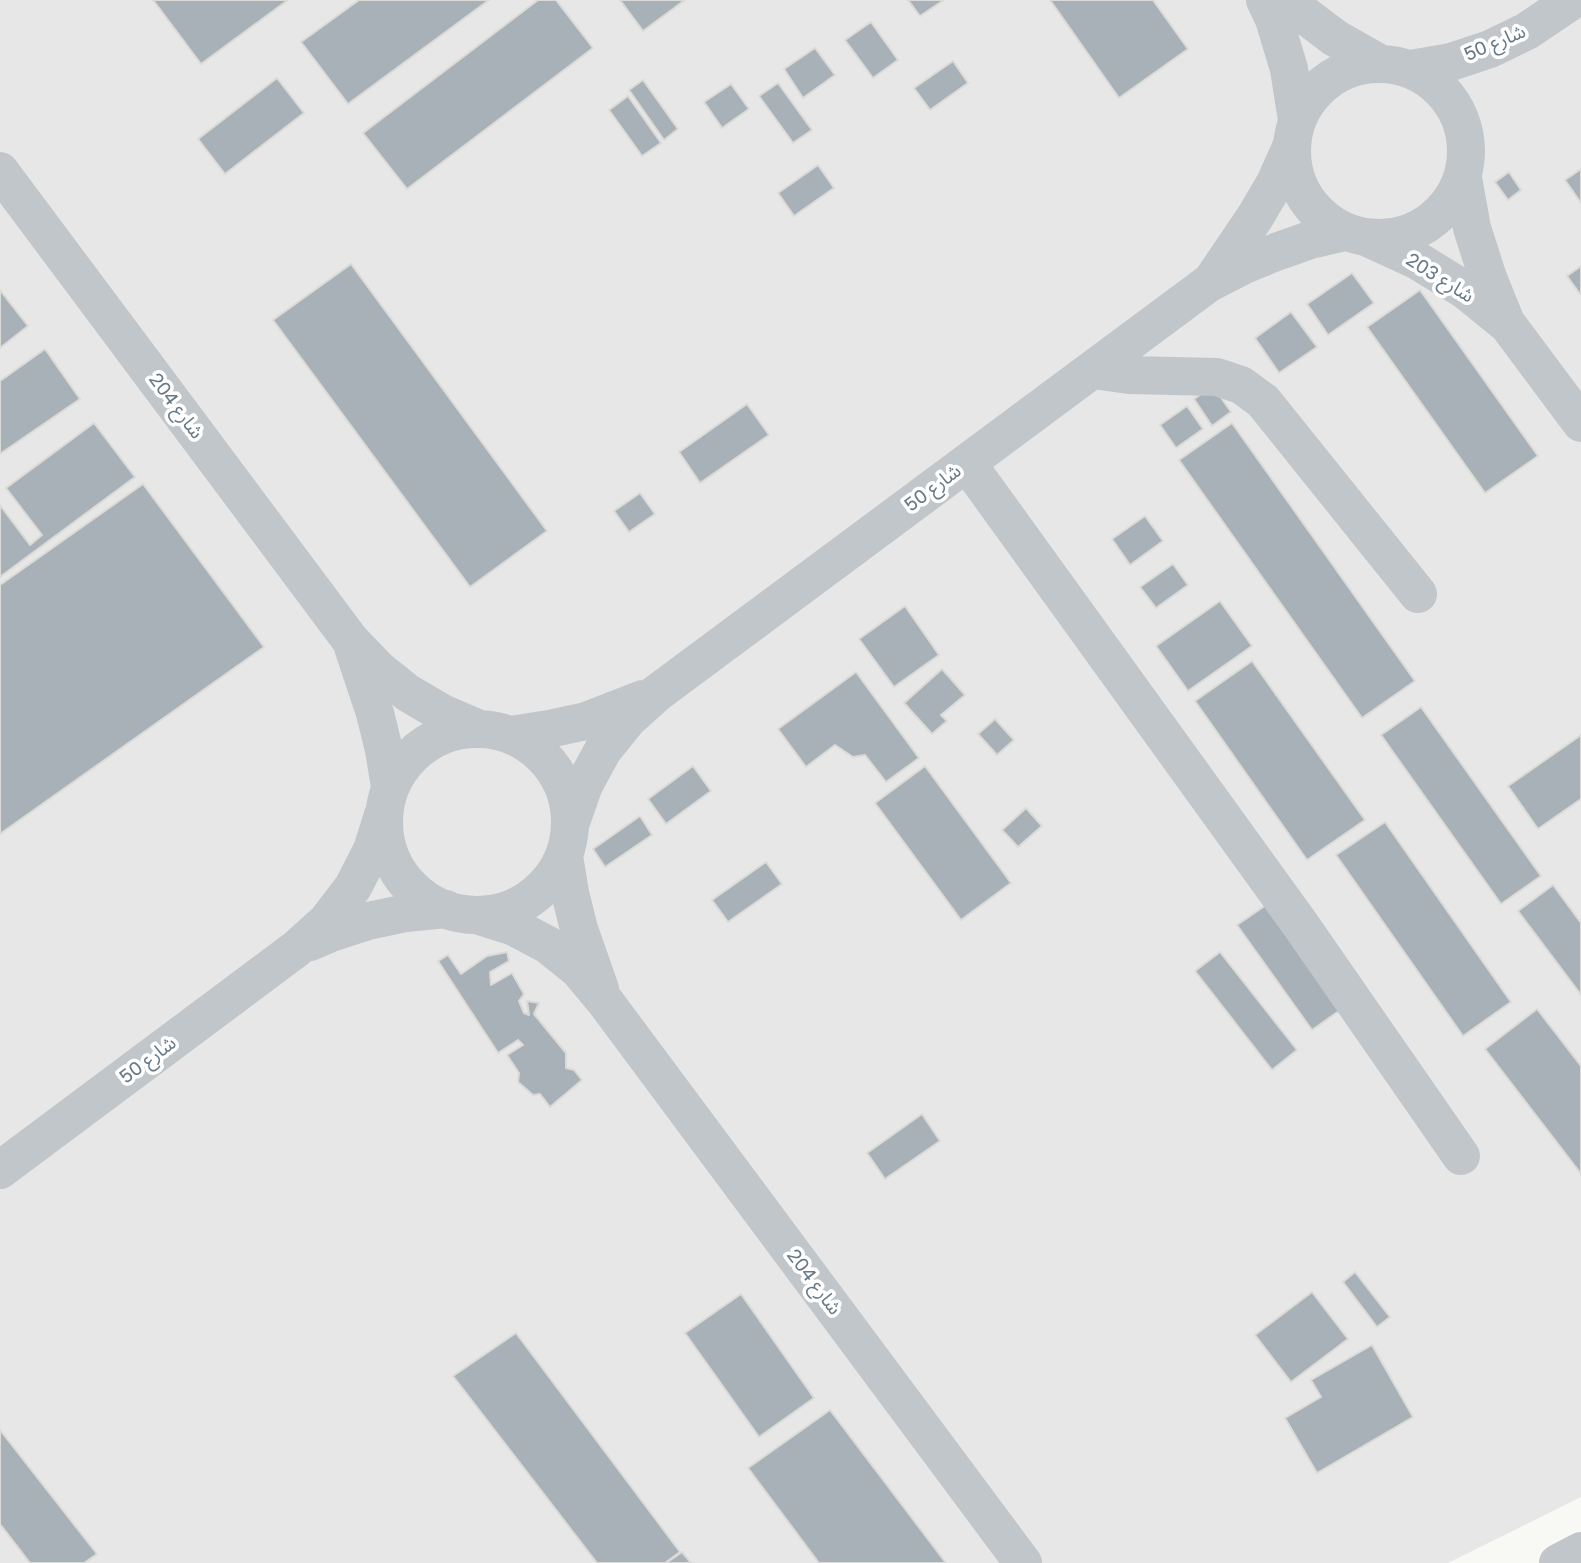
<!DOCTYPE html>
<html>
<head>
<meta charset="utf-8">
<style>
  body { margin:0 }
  canvas { display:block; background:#f8f8f5 }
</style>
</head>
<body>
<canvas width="1581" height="1563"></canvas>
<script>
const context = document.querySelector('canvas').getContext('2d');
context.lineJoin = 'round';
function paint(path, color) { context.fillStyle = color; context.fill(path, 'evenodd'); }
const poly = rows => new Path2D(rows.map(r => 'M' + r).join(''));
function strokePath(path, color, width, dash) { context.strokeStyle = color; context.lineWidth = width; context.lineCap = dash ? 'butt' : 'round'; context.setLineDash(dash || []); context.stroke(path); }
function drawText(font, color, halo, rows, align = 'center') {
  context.font = font + ' "Golos Text","Noto Sans Arabic",sans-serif'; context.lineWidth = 7; context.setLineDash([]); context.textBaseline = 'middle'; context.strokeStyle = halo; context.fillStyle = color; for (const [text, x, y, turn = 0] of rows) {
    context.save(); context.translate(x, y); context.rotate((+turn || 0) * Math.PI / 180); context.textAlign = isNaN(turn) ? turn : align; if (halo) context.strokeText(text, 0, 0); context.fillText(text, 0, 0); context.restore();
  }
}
const built = poly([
  [0,0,1581,0,1581,1497,1448,1563,0,1563]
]);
const building = poly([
  [153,0,288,0,201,64,153,0],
  [359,0,489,0,348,104,301,42,359,0],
  [538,0,556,0,593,48,407,189,363,133,538,0],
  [620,0,685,0,643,31,620,0],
  [908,0,944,0,920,16,908,0],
  [1050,0,1153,0,1188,49,1119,98,1050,0],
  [871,22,898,60,873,78,845,40,871,22],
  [815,48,835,75,803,98,784,69,815,48],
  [953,61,968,83,930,110,914,88,953,61],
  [277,78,304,113,225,174,198,139,277,78],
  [643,80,678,129,664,140,629,90,643,80],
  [778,83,812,130,793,143,759,96,778,83],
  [731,84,749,109,722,128,704,102,731,84],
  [628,96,661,143,642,156,609,110,628,96],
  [818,165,834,188,794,216,778,193,818,165],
  [1581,169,1581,203,1565,180,1581,169],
  [1509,172,1521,190,1508,200,1495,182,1509,172],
  [351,264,547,531,470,587,273,320,351,264],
  [1581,266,1581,293,1580,294,1567,276,1581,266],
  [1352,273,1374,303,1328,335,1307,304,1352,273],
  [0,290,28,326,0,348,0,290],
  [1420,290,1538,456,1485,493,1367,327,1420,290],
  [1291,312,1317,347,1279,373,1255,338,1291,312],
  [45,349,80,399,0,454,0,381,45,349],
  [1213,386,1231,412,1212,426,1194,399,1213,386],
  [747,404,769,435,700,483,679,452,747,404],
  [1187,406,1203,429,1176,448,1160,425,1187,406],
  [94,423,135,477,0,577,0,505,30,545,42,535,6,488,94,423],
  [1232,423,1415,681,1362,718,1179,460,1232,423],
  [143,484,264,647,0,834,0,585,143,484],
  [640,493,655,514,629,532,614,511,640,493],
  [1145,516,1163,541,1130,565,1112,539,1145,516],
  [1173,564,1188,585,1156,608,1140,587,1173,564],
  [1220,601,1252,646,1188,691,1156,646,1220,601],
  [905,606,939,655,894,687,859,639,905,606],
  [1252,661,1365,820,1307,860,1195,701,1252,661],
  [942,669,965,695,941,715,947,721,932,734,904,703,942,669],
  [856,672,919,758,886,782,865,755,853,757,835,745,806,767,778,729,856,672],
  [1421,707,1541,876,1501,904,1381,735,1421,707],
  [995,719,1014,740,997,755,978,734,995,719],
  [1581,735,1581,799,1538,829,1508,786,1581,735],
  [693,766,711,791,666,824,648,799,693,766],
  [925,766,1011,883,961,920,875,803,925,766],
  [1026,808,1042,826,1018,847,1002,830,1026,808],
  [640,816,652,835,605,867,593,849,640,816],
  [1385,822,1511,1002,1463,1036,1336,855,1385,822],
  [766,862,782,884,728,922,712,900,766,862],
  [1553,885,1581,923,1581,995,1518,911,1553,885],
  [1269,903,1343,1008,1312,1030,1237,925,1269,903],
  [507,952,509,961,490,972,491,985,512,973,524,994,519,1001,524,1013,529,1015,527,1001,539,1003,534,1014,566,1053,566,1068,574,1070,582,1080,550,1107,540,1094,533,1095,518,1082,519,1073,507,1055,523,1045,518,1040,498,1053,438,961,448,955,461,974,487,956,507,952],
  [1220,952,1297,1050,1272,1070,1195,971,1220,952],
  [1537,1009,1581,1066,1581,1174,1485,1049,1537,1009],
  [922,1114,940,1141,885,1179,867,1153,922,1114],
  [1355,1272,1390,1317,1377,1327,1343,1282,1355,1272],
  [1312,1292,1348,1339,1291,1382,1255,1335,1312,1292],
  [741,1294,814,1398,759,1437,685,1333,741,1294],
  [516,1333,680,1552,665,1563,597,1563,453,1376,516,1333],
  [1372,1345,1413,1417,1317,1473,1285,1418,1321,1397,1311,1380,1372,1345],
  [830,1410,946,1563,819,1563,748,1468,830,1410],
  [0,1430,97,1554,84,1563,30,1563,0,1524,0,1430],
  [682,1552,691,1563,666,1563,682,1552]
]);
const minor = poly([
  [1265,0,1274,19,1289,69,1297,120],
  [1285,0,1335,38,1381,64],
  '1292 151a87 87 0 1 1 174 0a87 87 0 1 1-174 0Z',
  [1411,69,1451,62,1490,49,1527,31,1573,0],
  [0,171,351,641,378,669,408,693,442,713,477,728],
  [1463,178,1472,228,1488,278,1505,320],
  [1368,238,1418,261,1465,290,1508,325,1581,423],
  [1213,279,1255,217,1275,183,1291,147],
  [1093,370,1129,375,1217,377,1241,385,1263,401,1418,594],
  [967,463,1300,924,1461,1156],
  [353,647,375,713,384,750,390,787],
  '384 822a93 93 0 1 1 186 0a93 93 0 1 1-186 0Z',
  [511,735,549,729,586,721,643,699],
  [571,822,584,785,603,750,628,719,657,693,1209,283,1242,266,1276,252,1310,240,1345,232],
  [564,856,570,893,579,929,600,989],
  [476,915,514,927,548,945,579,970,604,1000,1023,1563],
  [310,942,331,933,368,921,406,913,446,909],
  [0,1170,296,949,327,921,353,887,372,850,383,815],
  [1558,1563,1581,1551]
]);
const streetNames = [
  ["شارع 50",1495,43,-23],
  ["شارع 203",1440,278,32],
  ["شارع 204",176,406,53],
  ["شارع 50",933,488,-37],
  ["شارع 50",148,1060,-37],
  ["شارع 204",814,1282,53]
];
paint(built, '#e6e7e6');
paint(building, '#a8b1b7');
strokePath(building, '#dadad7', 2);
strokePath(minor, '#c1c6ca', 38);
drawText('19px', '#667987', '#fff', streetNames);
</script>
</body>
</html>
